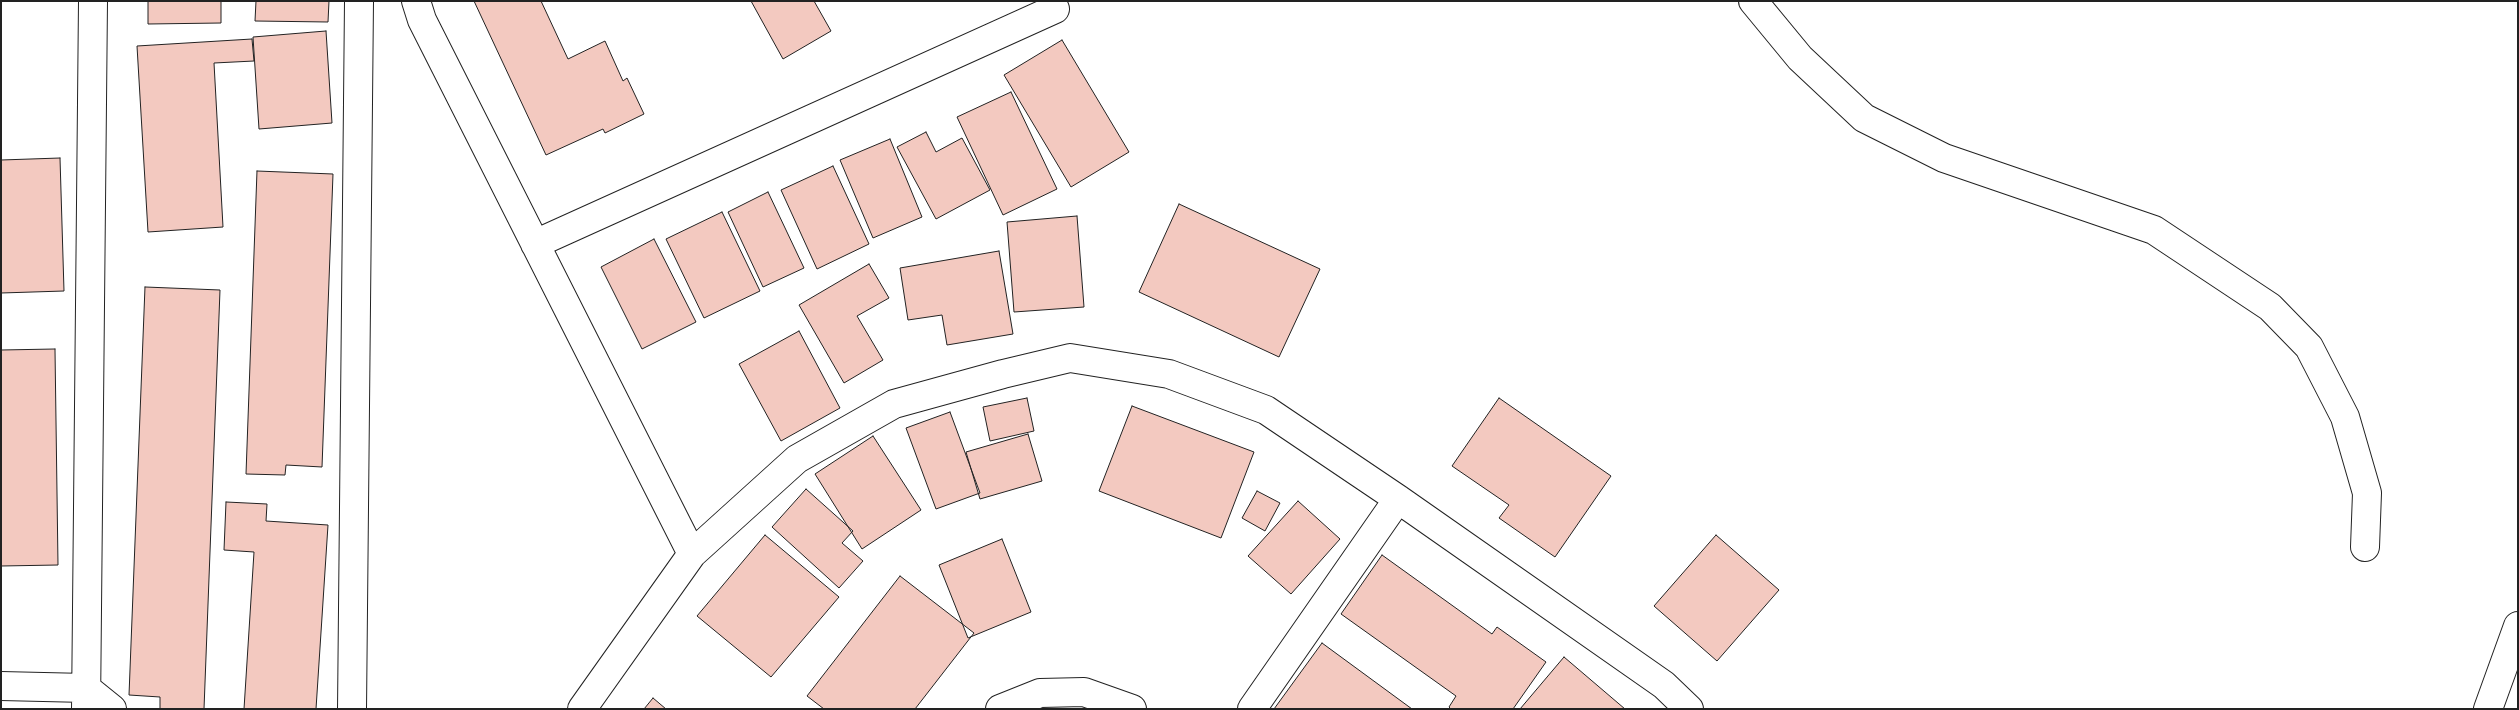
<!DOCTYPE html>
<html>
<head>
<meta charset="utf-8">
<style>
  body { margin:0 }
  #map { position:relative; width:2519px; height:710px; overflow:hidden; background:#fff; font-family:Helvetica,sans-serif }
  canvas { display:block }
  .frame { position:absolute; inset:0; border:2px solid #222; pointer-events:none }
</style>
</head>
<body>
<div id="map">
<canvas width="2519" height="710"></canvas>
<div class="frame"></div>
</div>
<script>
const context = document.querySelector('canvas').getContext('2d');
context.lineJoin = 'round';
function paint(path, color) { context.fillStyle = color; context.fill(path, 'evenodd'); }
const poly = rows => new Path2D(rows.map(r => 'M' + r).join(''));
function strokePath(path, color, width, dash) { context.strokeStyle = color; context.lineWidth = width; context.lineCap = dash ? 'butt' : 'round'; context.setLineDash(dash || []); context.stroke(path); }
const building = poly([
  [148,1,221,1,221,23,148,24,148,1],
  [256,1,329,1,328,22,255,21,256,1],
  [474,1,541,1,568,59,605,41,623,81,627,78,644,114,605,133,603,129,546,155,474,1],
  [751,1,814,1,831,31,783,59,751,1],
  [326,31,332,123,259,129,253,37,326,31],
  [252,39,254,61,214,63,223,227,148,232,137,46,252,39],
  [1062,40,1129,152,1071,187,1004,75,1062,40],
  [1011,92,1057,189,1003,215,957,117,1011,92],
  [926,132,936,152,962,138,990,190,936,219,897,147,926,132],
  [890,139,922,217,873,238,840,160,890,139],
  [60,158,64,291,1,293,1,160,60,158],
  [833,166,869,244,817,269,781,190,833,166],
  [257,171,333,174,322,467,286,465,285,475,246,474,257,171],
  [768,192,804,268,763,287,728,212,768,192],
  [1179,204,1320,269,1279,357,1139,292,1179,204],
  [722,212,760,291,704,318,666,239,722,212],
  [1077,216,1084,307,1014,312,1007,222,1077,216],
  [654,239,696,322,642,349,601,267,654,239],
  [999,251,1013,334,947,345,942,315,908,320,900,268,999,251],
  [869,264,889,298,857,316,883,360,844,383,799,305,869,264],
  [145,287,220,290,204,709,160,709,160,697,129,695,145,287],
  [799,331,840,408,781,441,739,364,799,331],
  [55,349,58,565,1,566,1,350,55,349],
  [1027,398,1034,431,990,441,983,407,1027,398],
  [1499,398,1611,476,1555,557,1499,518,1509,505,1452,466,1499,398],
  [1132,406,1254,452,1221,538,1099,491,1132,406],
  [950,412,980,493,936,509,906,428,950,412],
  [1028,434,1042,481,980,499,966,452,1028,434],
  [873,436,921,510,862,549,815,474,873,436],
  [806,489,853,531,842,543,863,561,839,588,772,527,806,489],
  [1257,491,1280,503,1265,531,1242,518,1257,491],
  [1298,501,1340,539,1291,594,1248,556,1298,501],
  [226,502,267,504,266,521,328,525,316,709,244,709,254,552,224,550,226,502],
  [765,535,839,597,771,677,697,616,765,535],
  [1716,535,1779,590,1717,661,1654,606,1716,535],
  [1002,539,1031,612,968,638,939,565,1002,539],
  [1382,555,1492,634,1497,627,1546,662,1513,709,1451,709,1449,707,1456,696,1341,614,1382,555],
  [900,576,974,633,915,709,824,709,807,696,900,576],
  [1322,643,1412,709,1274,709,1322,643],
  [1564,657,1625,709,1520,709,1564,657],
  [653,698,666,709,644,709,653,698]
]);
const minor = poly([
  [416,1,422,20,692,554],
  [1753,1,1800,58,1864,118,1944,158,2154,230,2270,307,2309,347,2345,417,2367,493,2365,547],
  [535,244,1055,9],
  [1,686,86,688,112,709],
  [86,709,93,1],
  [352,709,359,1],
  [582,709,692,554,797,459,894,404,1003,374,1070,358,1169,374,1266,410,1398,499,1664,685,1689,709],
  [1000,709,1040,693,1084,692,1132,709],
  [1252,709,1398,499]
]);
const primary = poly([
  [2488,709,2518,626]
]);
paint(building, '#f3c9c0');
strokePath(building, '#222', 1);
strokePath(minor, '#222', 30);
strokePath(primary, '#222', 30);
strokePath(minor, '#fff', 28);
strokePath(primary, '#fff', 28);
</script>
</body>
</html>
